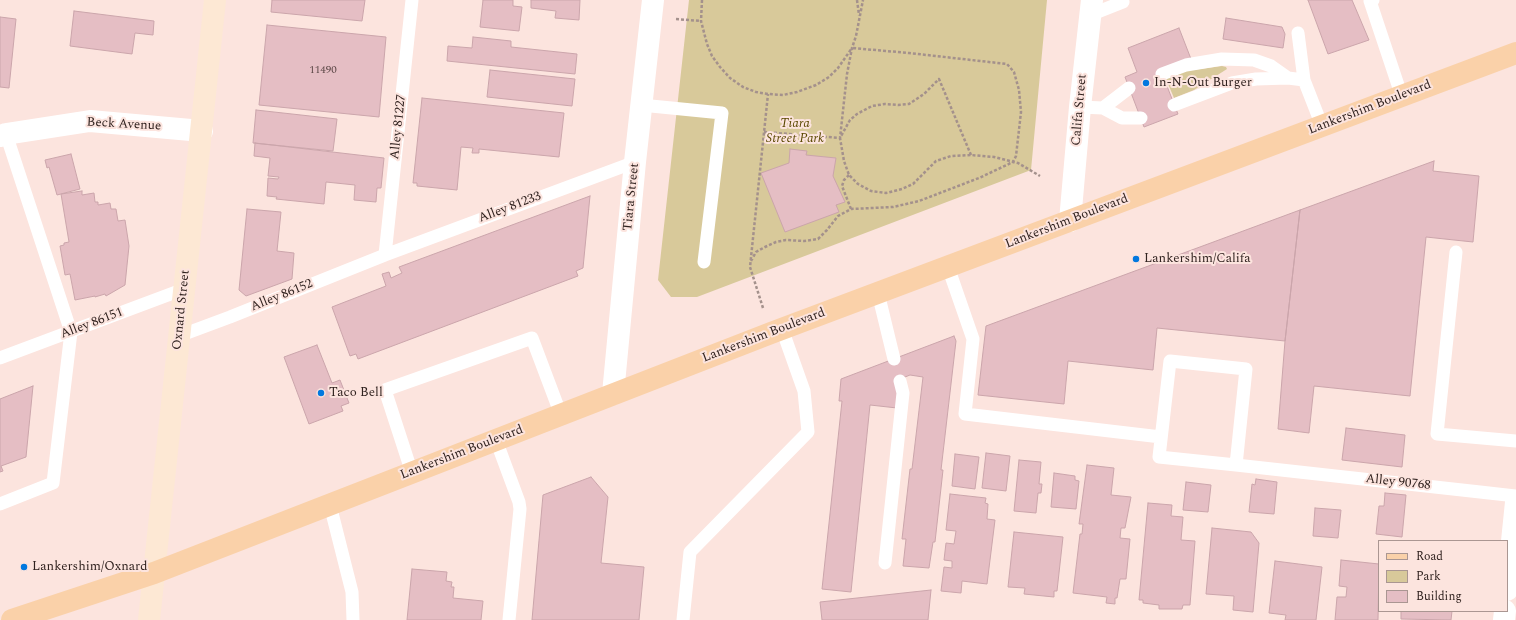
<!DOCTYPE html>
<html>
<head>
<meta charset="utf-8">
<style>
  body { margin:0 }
  #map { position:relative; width:1516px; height:620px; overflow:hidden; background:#fce4de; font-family:Spectral,serif }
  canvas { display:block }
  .legend { position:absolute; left:1378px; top:540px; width:130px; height:72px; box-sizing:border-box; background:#fce4de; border:1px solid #aa9692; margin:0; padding:5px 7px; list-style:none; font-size:12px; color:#30221f }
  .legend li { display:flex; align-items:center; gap:8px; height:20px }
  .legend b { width:20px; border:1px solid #aa9692 }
</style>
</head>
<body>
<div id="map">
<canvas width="1516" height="620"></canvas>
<ul class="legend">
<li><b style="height:5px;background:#fad1a9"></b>Road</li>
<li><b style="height:11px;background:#d8c99a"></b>Park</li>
<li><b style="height:11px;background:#e5bec4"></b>Building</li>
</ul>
</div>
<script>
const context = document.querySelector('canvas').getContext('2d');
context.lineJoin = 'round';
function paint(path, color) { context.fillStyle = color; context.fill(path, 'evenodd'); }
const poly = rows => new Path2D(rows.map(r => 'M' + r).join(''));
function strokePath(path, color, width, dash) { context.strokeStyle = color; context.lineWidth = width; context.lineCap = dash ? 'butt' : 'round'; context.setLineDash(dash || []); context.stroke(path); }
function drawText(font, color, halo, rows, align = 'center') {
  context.font = font + ' Spectral,serif'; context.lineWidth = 4; context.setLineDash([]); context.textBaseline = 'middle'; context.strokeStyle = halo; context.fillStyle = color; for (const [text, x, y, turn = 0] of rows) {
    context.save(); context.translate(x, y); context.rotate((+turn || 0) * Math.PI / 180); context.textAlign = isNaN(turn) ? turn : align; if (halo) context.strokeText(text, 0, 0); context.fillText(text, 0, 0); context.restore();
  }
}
const green = poly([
  [689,0,1047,0,1031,170,697,297,671,297,658,280],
  [1222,66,1226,67,1227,69,1194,90,1174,98,1166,79,1185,71]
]);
const building = poly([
  [272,0,365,0,362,21,271,12,272,0],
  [483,0,513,0,513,6,522,7,519,31,480,27,483,0],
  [531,0,580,0,579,20,555,18,556,11,531,8,531,0],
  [1308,0,1352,0,1369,40,1328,54,1308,0],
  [74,11,154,21,153,35,135,33,132,54,70,46,74,11],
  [0,17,16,19,9,88,0,87,0,17],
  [1226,18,1282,27,1285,34,1283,48,1223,39,1226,18],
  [267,25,386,37,379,117,259,105,267,25],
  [1179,28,1191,59,1161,71,1178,114,1144,127,1125,77,1137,72,1128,48,1179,28],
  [473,37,511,41,511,47,577,54,575,74,447,61,448,46,472,48,473,37],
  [490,70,575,79,572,106,487,97,490,70],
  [422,98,564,113,559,157,479,149,479,153,472,153,473,148,461,147,457,190,417,186,417,183,413,183,422,98],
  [256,110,337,119,333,151,253,143,256,110],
  [255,143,384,158,381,188,377,188,376,202,354,200,355,185,326,182,324,204,276,199,277,197,267,196,268,178,278,179,279,177,268,176,270,158,254,156,255,143],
  [790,149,807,151,806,155,836,158,833,176,845,202,836,205,839,212,785,232,761,173,789,163,790,149],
  [71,154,80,189,57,195,49,167,47,168,45,160,71,154],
  [1434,161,1433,171,1479,176,1473,242,1426,237,1410,396,1314,386,1309,433,1278,429,1285,341,1300,210,1434,161],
  [82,191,82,195,94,193,95,202,98,202,98,205,110,203,111,209,116,209,118,221,125,220,129,246,125,285,106,296,105,294,95,297,95,296,75,300,70,274,65,275,60,246,64,245,64,243,69,242,61,194,82,191],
  [590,196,583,268,576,271,578,276,358,359,356,354,350,356,332,307,386,286,382,274,389,272,391,278,402,273,399,267,590,196],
  [247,209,281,212,277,251,294,253,292,279,246,296,239,290,247,209],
  [1300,210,1285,341,1157,328,1153,370,1068,361,1064,404,978,395,986,326,1300,210],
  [954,336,956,341,941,470,943,470,935,542,933,542,929,568,903,566,906,539,902,539,910,469,912,469,923,377,910,375,900,379,897,408,870,405,851,592,822,589,842,401,839,401,841,379,954,336],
  [317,345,332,383,340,380,349,403,341,406,343,411,309,424,284,357,317,345],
  [33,386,26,457,1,466,3,471,0,472,0,399,33,386],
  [1346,428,1405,435,1402,467,1342,460,1346,428],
  [986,453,1010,456,1006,491,982,488,986,453],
  [955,454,979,457,975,489,952,486,955,454],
  [1019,460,1041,462,1039,484,1042,484,1041,493,1038,493,1036,513,1014,511,1019,460],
  [1087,465,1114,468,1111,495,1131,497,1125,528,1121,528,1120,538,1130,539,1126,579,1120,579,1117,598,1115,598,1115,604,1106,603,1107,597,1073,593,1080,534,1082,534,1083,524,1079,524,1087,465],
  [1054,473,1075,476,1075,480,1079,481,1076,509,1051,507,1054,473],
  [591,477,608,497,601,563,644,567,639,620,532,620,543,495,591,477],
  [1256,479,1277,482,1274,514,1249,512,1252,484,1255,485,1256,479],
  [1186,482,1211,485,1208,512,1183,510,1186,482],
  [1385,493,1406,495,1402,537,1376,534,1379,506,1384,506,1385,493],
  [950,494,986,498,985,503,988,504,987,519,995,520,987,584,962,581,961,593,941,591,944,567,952,568,952,561,944,560,946,543,954,544,956,531,946,530,950,494],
  [1148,503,1172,505,1171,516,1183,517,1181,540,1195,541,1190,605,1183,605,1182,609,1159,609,1159,605,1143,603,1143,600,1139,600,1148,503],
  [1315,508,1341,510,1338,538,1313,536,1315,508],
  [1212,528,1251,532,1259,543,1253,612,1233,610,1234,596,1206,594,1212,528],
  [1014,532,1063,537,1057,591,1054,591,1054,597,1024,594,1025,588,1008,587,1014,532],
  [1341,560,1379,564,1378,620,1335,620,1337,597,1346,597,1347,587,1339,586,1341,560],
  [1275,561,1322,567,1316,620,1285,620,1286,615,1269,613,1275,561],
  [412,569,447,572,446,581,452,582,451,587,454,587,453,598,483,601,481,620,407,620,412,569],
  [931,590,928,620,822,620,820,602,931,590],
  [1401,611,1452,611,1451,620,1401,619,1401,611]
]);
const path = poly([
  [702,0,701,21,707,44,712,56,720,67,730,78,743,87,756,92,768,94,783,95,797,92,816,85,829,77,838,68,852,48],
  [857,0,859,15],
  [676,19,701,21],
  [764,132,840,138,847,74,852,48,856,36,863,0],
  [971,155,939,79,924,94,909,104,898,105,885,104,872,106,857,114,850,120,840,138,844,161,849,175,858,184,871,191,886,193,902,189,913,184,936,161,951,156,971,155,994,157,1018,163,1040,176],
  [849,175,844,180,842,186,851,209],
  [751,261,756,252,765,247,776,242,786,240,804,241,818,239,827,230,838,216,851,209,893,207,919,201,979,178,1013,162,1016,156,1021,112,1019,90,1014,72,1007,64,909,53,852,48],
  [763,308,750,267,768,94]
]);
const service = poly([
  [1373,0,1370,1,1402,97],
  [1090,15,1123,2],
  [1298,33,1304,80,1322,126],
  [1162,74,1186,65,1222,59,1254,60,1271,66,1288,78],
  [641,105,722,113,704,262],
  [1174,105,1232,83,1256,79,1288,78,1304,80],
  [1080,107,1103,108,1122,118,1141,118],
  [1103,108,1129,88],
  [1456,252,1437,434,1516,441],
  [385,255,412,0],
  [948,267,973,339,965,414,1161,437],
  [878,293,894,359],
  [179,336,230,317,385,255,635,162],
  [0,358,184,289],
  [496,440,519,502,520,509,509,620],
  [1236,465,1246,369,1170,361,1159,457,1236,465,1480,492,1516,496],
  [412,473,385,390,532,338,561,415],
  [0,504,53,483,71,332,6,134],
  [330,505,352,592,353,620],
  [885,563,903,393,900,381],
  [683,620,690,552,808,432,804,391,782,329]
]);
const minor = poly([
  [0,136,6,134,90,121,202,131],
  [1070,221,1080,107,1092,0],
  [613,394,635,162,653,0],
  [1507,590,1516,502],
  [1504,620,1505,611]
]);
const secondary = poly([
  [149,620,215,0]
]);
const primary = poly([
  [12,620,154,573,771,333,1516,53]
]);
const markers = [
  [1146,83,4,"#0178df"],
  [1136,259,4,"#0178df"],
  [321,393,4,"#0178df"],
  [24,567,4,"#0178df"]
];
const numberNames = [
  ["11490",323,71]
];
const poiNames = [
  ["In-N-Out Burger",1154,83],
  ["Lankershim/Califa",1144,259],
  ["Taco Bell",329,393],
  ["Lankershim/Oxnard",32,567]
];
const streetNames = [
  ["Lankershim Boulevard",1370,108,-21],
  ["Califa Street",1080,110,-85],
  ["Beck Avenue",124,125,3],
  ["Alley 81227",399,127,-84],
  ["Tiara Street",632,197,-84],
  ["Alley 81233",510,208,-21],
  ["Lankershim Boulevard",1067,222,-21],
  ["Alley 86152",282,296,-22],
  ["Oxnard Street",182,310,-84],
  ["Alley 86151",92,324,-21],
  ["Lankershim Boulevard",764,336,-21],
  ["Lankershim Boulevard",462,453,-21],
  ["Alley 90768",1398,483,6]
];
const parkNames = [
  ["Tiara",795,124],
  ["Street Park",795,139]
];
paint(green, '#d8c99a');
paint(building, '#e5bec4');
strokePath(building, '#cba5ab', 1);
strokePath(path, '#a4918c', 2.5, [3, 2]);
strokePath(service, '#fff', 13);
strokePath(minor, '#fff', 22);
strokePath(secondary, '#fde8d4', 22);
strokePath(primary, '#fad1a9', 22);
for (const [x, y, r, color] of markers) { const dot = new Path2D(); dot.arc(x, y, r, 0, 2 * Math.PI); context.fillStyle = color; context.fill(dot); strokePath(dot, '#fce4de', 1.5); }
drawText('11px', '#5d4948', null, numberNames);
drawText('13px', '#30221f', '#fce4de', poiNames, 'left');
drawText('13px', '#30221f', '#fce4de', streetNames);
drawText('italic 13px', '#5a4800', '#fce4de', parkNames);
</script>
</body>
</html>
